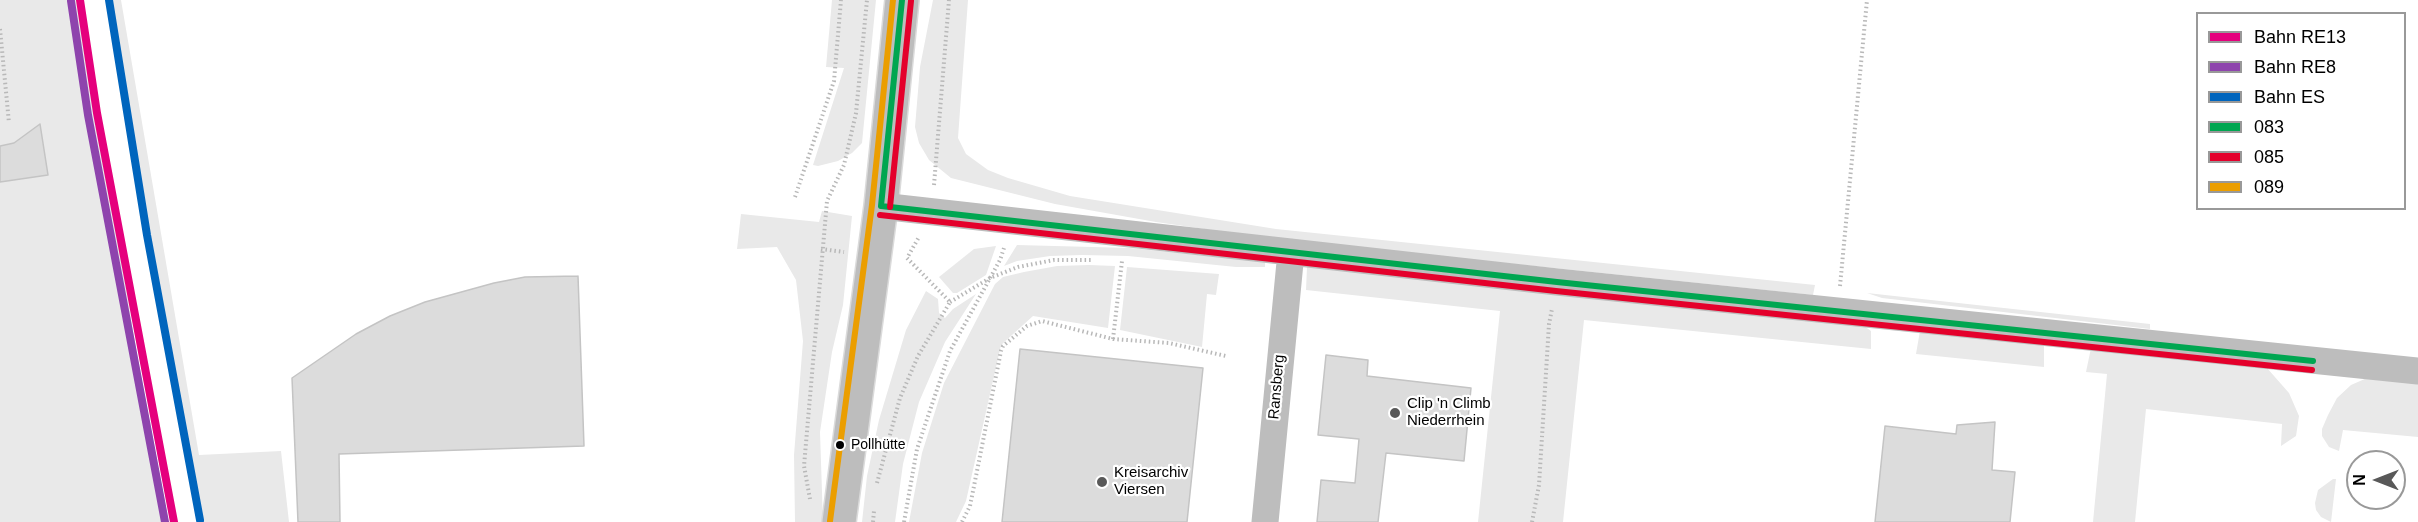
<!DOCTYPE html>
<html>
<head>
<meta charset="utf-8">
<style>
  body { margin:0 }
  #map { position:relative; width:2418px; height:522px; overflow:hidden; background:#fff; font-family:Helvetica,sans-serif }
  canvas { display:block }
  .legend { position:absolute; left:2196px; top:12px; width:210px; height:198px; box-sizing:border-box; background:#fff; border:2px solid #999; margin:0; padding:8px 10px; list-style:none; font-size:18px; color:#000 }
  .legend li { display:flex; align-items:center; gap:12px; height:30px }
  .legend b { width:30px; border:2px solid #999 }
  .north { position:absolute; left:2346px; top:450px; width:60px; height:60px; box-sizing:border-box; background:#fff; border:2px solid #999; border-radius:50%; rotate:270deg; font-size:16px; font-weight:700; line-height:24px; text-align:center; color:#000 }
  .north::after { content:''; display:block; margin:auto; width:21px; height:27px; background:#595959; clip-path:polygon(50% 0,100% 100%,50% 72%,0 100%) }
</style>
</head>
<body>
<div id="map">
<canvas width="2418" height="522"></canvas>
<ul class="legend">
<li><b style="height:8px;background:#e5007d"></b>Bahn RE13</li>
<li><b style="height:8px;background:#8e44ad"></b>Bahn RE8</li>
<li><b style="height:8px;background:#0065bd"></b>Bahn ES</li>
<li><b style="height:8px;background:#00a651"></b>083</li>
<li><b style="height:8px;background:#e4002b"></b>085</li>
<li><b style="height:8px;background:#eb9e00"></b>089</li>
</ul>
<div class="north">N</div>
</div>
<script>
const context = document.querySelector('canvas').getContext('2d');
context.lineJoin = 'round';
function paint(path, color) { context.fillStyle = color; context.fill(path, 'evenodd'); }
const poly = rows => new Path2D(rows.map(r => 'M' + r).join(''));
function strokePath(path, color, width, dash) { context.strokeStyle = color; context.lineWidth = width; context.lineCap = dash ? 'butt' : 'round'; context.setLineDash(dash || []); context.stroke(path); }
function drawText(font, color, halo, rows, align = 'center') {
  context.font = font + ' Helvetica,sans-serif'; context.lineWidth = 4.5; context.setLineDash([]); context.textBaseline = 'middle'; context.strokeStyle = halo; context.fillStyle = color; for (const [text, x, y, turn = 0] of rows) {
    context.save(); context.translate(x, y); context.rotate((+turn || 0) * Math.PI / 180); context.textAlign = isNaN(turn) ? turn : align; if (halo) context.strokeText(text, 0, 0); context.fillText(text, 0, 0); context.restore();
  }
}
const green = poly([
  [0,0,78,0,165,522,0,522],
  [109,0,121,0,199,455,281,451,289,522,198,522,160,309],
  [832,0,876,0,862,143,852,153,838,161,818,166,813,165,844,68,826,67],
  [933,0,968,0,958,138,966,154,988,170,1008,178,1070,196,1276,229,1815,285,1813,295,1274,239,1156,222,1055,204,951,178,929,160,919,143,915,127,920,67],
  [822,211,852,216,843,305,832,352,820,432,823,522,795,522,794,455,803,341,796,280,777,247,737,249,741,214,819,222],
  [1017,245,1130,248,1265,262,1265,267,1236,267,1128,256,1082,255,1050,256,1017,261,1004,266],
  [996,246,986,275,957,293,953,293,939,277,974,249],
  [1089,265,1115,266,1108,328,1033,316,1001,345,966,501,956,522,909,522,922,453,944,383,995,284,1003,277,1024,272,1057,266],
  [1127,267,1219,274,1216,295,1207,294,1202,347,1120,330],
  [1307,267,1864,326,1871,331,1871,349,1584,320,1563,522,1478,522,1500,311,1306,290],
  [926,291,938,299,939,313,945,318,953,309,976,294,945,342,919,402,903,464,895,522,862,522,867,476,879,420,906,330],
  [1867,293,2150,324,2150,329,1882,298],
  [1920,331,2044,345,2044,367,1916,354],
  [2091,348,2267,368,2289,393,2299,416,2296,436,2281,446,2282,424,2146,409,2135,522,2093,522,2107,374,2086,372],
  [2367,378,2418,383,2418,437,2343,430,2339,451,2329,447,2322,436,2322,429,2328,415,2337,398,2351,385],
  [2333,479,2336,479,2331,522,2321,517,2316,510,2315,503,2318,490]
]);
const building = poly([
  [40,124,48,175,0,182,0,146,14,143,40,124],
  [578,276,584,446,339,454,340,522,298,522,292,378,356,334,390,316,425,302,494,283,525,277,578,276],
  [1020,349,1203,368,1187,522,1002,522,1020,349],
  [1326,355,1368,360,1367,376,1471,388,1464,461,1386,453,1378,522,1317,522,1321,480,1355,483,1359,439,1318,435,1326,355],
  [1995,422,1992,470,2015,472,2010,522,1875,522,1885,426,1956,434,1957,425,1995,422]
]);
const path = poly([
  [0,29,9,123],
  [934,185,949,0],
  [795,197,834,81,841,0],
  [821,249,844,252],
  [1840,286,1867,0],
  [950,302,990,278,1018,267,1054,260,1092,260],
  [1113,339,1122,261],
  [877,483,900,398,918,356,950,302,907,258,919,237],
  [810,499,804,466,827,201,844,165,856,113,867,0],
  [873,522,874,511],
  [904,522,917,449,950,351,1000,260,1004,248],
  [962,522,970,506,1001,351,1003,346,1027,326,1042,321,1113,339,1169,343,1226,356],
  [1532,522,1539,485,1549,324,1552,309]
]);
const minor = poly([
  [881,206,1557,282,2418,371],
  [1265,522,1291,252]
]);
const major = poly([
  [839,522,881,206,902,0]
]);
const bus1 = poly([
  [881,206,1557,282,2313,361],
  [881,206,902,0]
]);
const bus2 = poly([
  [890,207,911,1],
  [880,215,1556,291,2312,370]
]);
const bus3 = poly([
  [830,521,872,205,893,0]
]);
const rail1 = poly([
  [80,0,97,113,174,522]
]);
const rail2 = poly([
  [71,1,88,115,165,522]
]);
const rail3 = poly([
  [109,0,147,235,200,520]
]);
const markers = [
  [1395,413,6,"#595959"],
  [840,445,5,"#000"],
  [1102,482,6,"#595959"]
];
const busNames = [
  ["Pollhütte",851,445]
];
const streetNames = [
  ["Ransberg",1277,387,-85]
];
const poiNames = [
  ["Clip 'n Climb",1407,404],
  ["Niederrhein",1407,421],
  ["Kreisarchiv",1114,473],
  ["Viersen",1114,490]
];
paint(green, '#e9e9e9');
paint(building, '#dcdcdc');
strokePath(building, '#c4c4c4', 1.5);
strokePath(major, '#dbdbdb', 36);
strokePath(path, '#b8b8b8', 4, [1.5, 3]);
strokePath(minor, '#bdbdbd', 27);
strokePath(major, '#bdbdbd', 33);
strokePath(bus1, '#00a651', 6);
strokePath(bus2, '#e4002b', 6);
strokePath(bus3, '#eb9e00', 6);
strokePath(rail1, '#e5007d', 8);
strokePath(rail2, '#8e44ad', 8);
strokePath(rail3, '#0065bd', 8);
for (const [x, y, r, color] of markers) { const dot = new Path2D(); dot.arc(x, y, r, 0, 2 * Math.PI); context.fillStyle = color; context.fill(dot); strokePath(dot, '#fff', 2); }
drawText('14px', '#000', '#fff', busNames, 'left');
drawText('15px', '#000', '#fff', streetNames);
drawText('15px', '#000', '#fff', poiNames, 'left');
</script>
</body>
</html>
